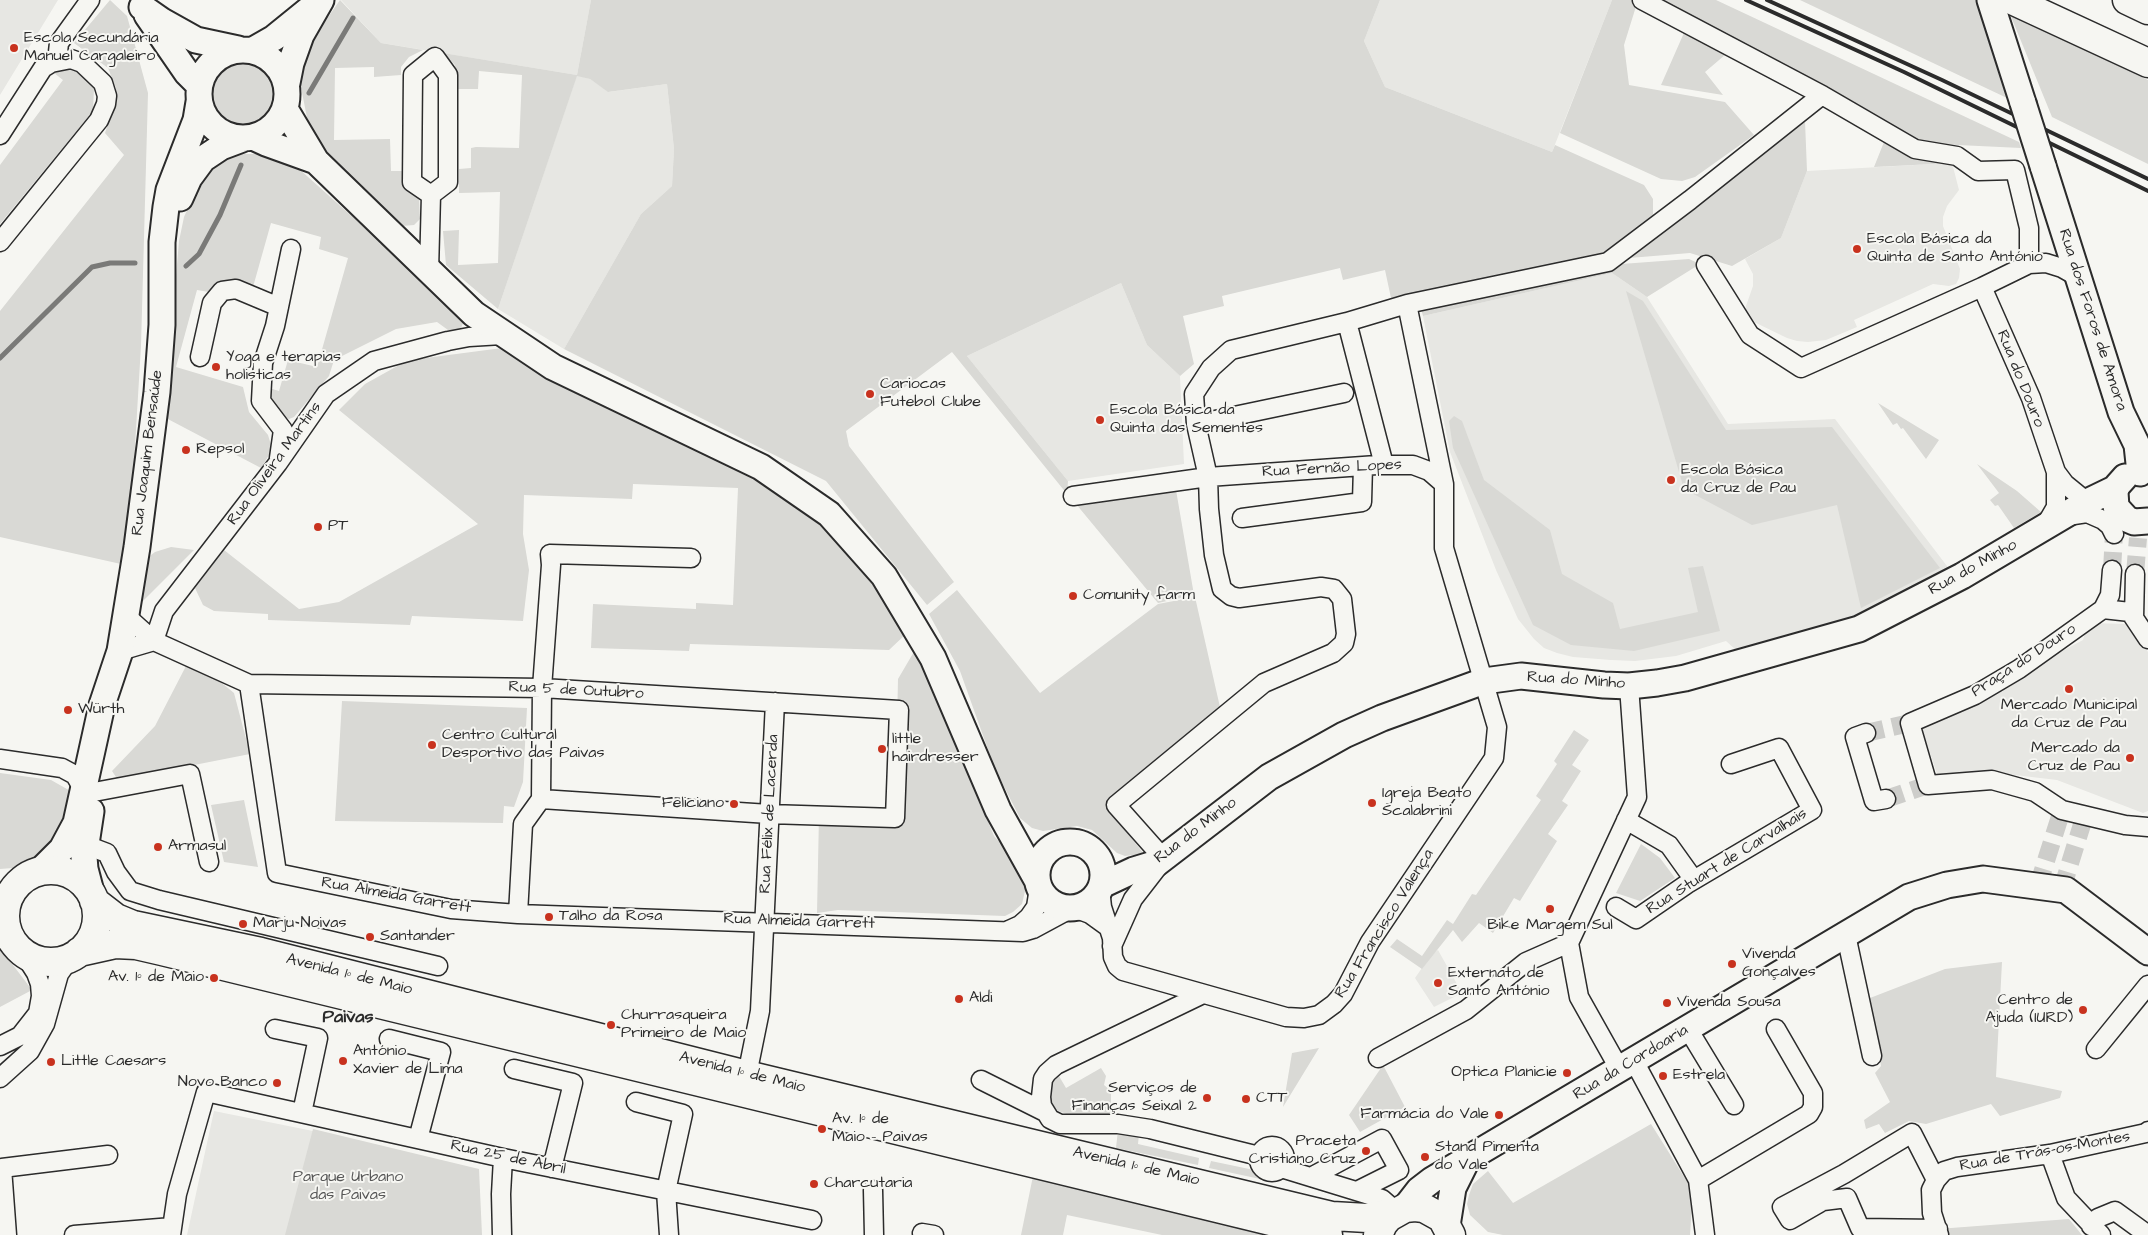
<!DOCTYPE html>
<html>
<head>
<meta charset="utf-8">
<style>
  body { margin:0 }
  canvas { display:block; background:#f6f6f2 }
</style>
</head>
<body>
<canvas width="2148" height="1235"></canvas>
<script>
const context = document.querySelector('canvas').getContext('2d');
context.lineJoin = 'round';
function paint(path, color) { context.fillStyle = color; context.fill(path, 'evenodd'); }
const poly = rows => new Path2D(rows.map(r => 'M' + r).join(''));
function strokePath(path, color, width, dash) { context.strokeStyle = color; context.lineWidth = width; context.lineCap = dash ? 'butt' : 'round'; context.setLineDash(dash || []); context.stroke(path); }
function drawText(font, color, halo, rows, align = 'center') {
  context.font = font + ' "Architects Daughter",sans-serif'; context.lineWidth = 4; context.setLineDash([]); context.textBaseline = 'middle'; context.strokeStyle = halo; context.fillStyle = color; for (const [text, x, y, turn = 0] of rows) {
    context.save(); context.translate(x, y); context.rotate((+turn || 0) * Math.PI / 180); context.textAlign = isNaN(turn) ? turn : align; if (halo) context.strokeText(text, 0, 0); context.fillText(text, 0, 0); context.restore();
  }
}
const built = poly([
  [0,0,58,0,0,95],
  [341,0,591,0,577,75,590,79,609,92,667,84,674,149,672,186,641,214,564,349,498,309,577,75,381,43],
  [1380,0,1612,0,1552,152,1385,87,1364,41],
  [1952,163,1959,190,1947,206,1943,217,1943,226,1960,269,1959,278,1956,284,1949,286,1933,284,1854,320,1857,327,1826,340,1808,342,1797,341,1787,338,1752,321,1746,311,1746,306,1753,286,1753,274,1745,259,1781,238,1807,171],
  [1612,273,1647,297,1728,424,1835,419,1950,570,1847,622,1737,651,1726,641,1676,656,1635,661,1611,660,1573,657,1557,653,1544,648,1534,639,1518,619,1496,570,1450,452,1423,316],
  [1121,283,1147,345,1180,376,1184,464,1068,481,967,356],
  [2088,623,2128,624,2148,652,2148,811,2143,813,2057,780,1981,771,1938,777,1921,726,2083,640],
  [1438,950,1462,993,1434,1007,1415,978,1431,955],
  [214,1111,313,1131,288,1235,187,1235]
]);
const green = poly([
  [110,0,127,16,148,93,141,346,134,463,121,564,0,537,0,311,124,155,105,133,115,103,116,88,108,68,74,43],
  [340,0,381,43,423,50,409,57,401,67,401,75,374,77,374,67,335,68,334,140,390,139,391,171,403,171,405,185,419,197,420,219,414,225,402,226,318,144,308,123,299,77,303,53],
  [591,0,1380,0,1364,41,1385,87,1552,152,1555,145,1644,185,1653,199,1653,214,1651,220,1605,257,1391,298,1385,270,1343,280,1340,268,1222,296,1224,306,1183,316,1194,364,1180,376,1147,345,1121,283,967,356,1068,481,1067,494,952,352,846,431,849,446,954,582,927,605,826,481,564,349,641,214,672,186,674,149,667,84,608,92,590,79,577,76,498,309,446,265,443,231,459,230,458,265,498,263,500,192,459,193,459,169,471,168,471,148,476,147,519,148,522,75,479,71,478,89,457,89,455,65,443,53,577,75],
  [1612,0,1638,0,1624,45,1629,85,1725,102,1754,135,1695,177,1682,181,1661,179,1560,133],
  [1650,0,1716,0,2019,142,2021,148,1916,143],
  [1800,0,1977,0,2007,98],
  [2010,14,2148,80,2148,164,2052,117],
  [1687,26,1732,49,1705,72,1723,95,1661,85],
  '205 95a36 36 0 1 1 72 0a36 36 0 1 1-72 0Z',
  [73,68,94,88,93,111,0,224,0,165,63,80,54,73],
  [1805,121,1807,171,1781,238,1732,266,1690,253,1617,259,1793,122],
  [1886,137,1952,163,1874,167],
  [236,154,256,154,280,159,298,168,463,316,464,321,461,328,453,331,448,330,437,322,396,329,334,360,329,376,294,417,289,419,285,417,271,401,269,388,279,391,288,360,317,367,348,258,319,249,321,237,271,223,253,287,228,280,216,283,209,292,197,290,176,367,243,387,249,412,268,435,271,445,269,455,261,468,164,417,179,241,184,217,196,190,218,160],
  [1689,259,1700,264,1647,297,1612,273,1423,316,1420,305,1608,265],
  [1626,291,1643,301,1726,430,1832,427,1940,568,1861,608,1837,505,1752,525,1684,489],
  [502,348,728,461,766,485,814,519,838,538,879,587,907,633,889,650,690,644,689,651,591,648,593,604,696,609,696,603,733,605,738,488,633,484,632,499,524,495,523,534,529,570,523,621,412,616,410,625,268,620,268,614,214,611,203,605,195,588,224,550,299,609,339,602,478,524,339,410,365,384,401,364,418,359],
  [1878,403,1939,440,1926,459,1903,428,1901,429,1897,423,1893,425],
  [1454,416,1462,421,1484,480,1550,530,1562,574,1613,603,1620,629,1698,612,1688,568,1703,566,1720,631,1634,651,1571,645,1533,625,1453,448,1449,421],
  [1977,464,2017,491,2041,512,2014,528,1998,505,1995,506,1990,500,1999,493],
  [1176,490,1194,595,1158,603,1076,504],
  [171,547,194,550,142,602,147,558,155,552],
  [957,590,1040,693,1158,604,1195,597,1222,716,1109,810,1144,854,1125,856,1117,853,1092,830,1077,826,1043,831,1032,828,1020,818,995,769,960,671,929,614],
  [915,650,923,663,994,836,1018,863,1022,871,1025,891,1022,904,1013,912,1005,916,838,910,817,913,819,815,895,818,898,679],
  [186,666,218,680,234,693,250,754,118,780,112,771,155,726],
  [342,701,527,708,523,782,514,807,504,806,503,823,335,821],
  [1574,730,1589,740,1572,765,1581,771,1562,801,1568,805,1548,834,1557,841,1520,901,1514,898,1493,933,1479,923,1462,942,1453,930,1422,969,1390,947,1397,939,1422,956,1447,920,1453,924,1472,894,1476,895,1541,800,1536,796,1557,764,1554,761],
  [0,773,51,780,74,793,65,832,39,857,13,868,0,869],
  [244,800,258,867,224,862,211,805],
  [1641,844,1660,858,1675,878,1640,901,1616,893],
  [0,948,32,990,0,1007],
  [2002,962,1996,1077,2062,1091,2060,1098,2000,1116,1991,1104,1926,1124,1909,1121,1885,1133,1879,1124,1866,1129,1864,1120,1890,1102,1875,1073,1881,1066,1870,998,1945,969],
  [1319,1048,1283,1107,1292,1053],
  [1383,1065,1405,1107,1360,1132,1349,1115],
  [1101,1068,1106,1076,1104,1085,1111,1091,1111,1115,1069,1115,1056,1110,1050,1102,1049,1095,1051,1084,1059,1076,1066,1088],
  [1651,1124,1693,1191,1690,1235,1503,1235,1488,1232,1470,1215,1467,1204,1469,1195,1473,1184,1488,1171,1513,1203],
  [313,1129,479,1169,482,1235,285,1235],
  [1118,1130,1139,1134,1138,1144,1199,1158,1198,1165,1116,1148],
  [1211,1161,1254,1170,1265,1177,1274,1177,1274,1182,1209,1168],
  [1033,1176,1272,1235,1162,1235,1067,1215,1063,1235,1021,1235],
  [2069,1219,2082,1235,1939,1235,1938,1229]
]);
const stream = poly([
  [309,93,353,18],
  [186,266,199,254,220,215,241,165],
  [0,358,92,267,110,263,135,263]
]);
const streetTunnel = poly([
  [2112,570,2114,534],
  [2135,574,2138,538],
  [1866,733,1910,723],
  [1886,799,1928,785],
  [2038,886,2062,810],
  [2062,889,2084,818,2087,816]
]);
const street = poly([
  [1642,0,1822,95,1915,149,1957,156,1978,171,2015,170,2029,228,2029,264],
  [57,61,59,43,90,0],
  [0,135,43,68,51,63,71,59,82,63,103,83,107,96,106,104,99,120,0,242],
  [1706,265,1750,335,1801,368,1982,287,2029,264,2046,263,2062,268,2078,277],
  [429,271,431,195,448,182,448,75,435,57,413,75,412,182,431,195],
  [1982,287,2031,398,2056,472,2056,507,2045,526],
  [1407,304,1444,484],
  [1347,322,1384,465],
  [200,357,212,303,222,291,236,289,279,307],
  [1196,424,1344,393],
  [279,458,283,430,261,401,263,363,275,326,291,249],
  [2056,472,2065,484,2087,502],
  [1073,496,1208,477,1377,465,1413,465,1429,471,1444,484,1444,548,1497,727,1494,758,1370,942,1343,994,1334,1004,1319,1015,1304,1018,1286,1017,1123,971,1117,966,1113,957,1112,938,1102,907,1100,889],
  [2067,516,2087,513,2103,520,2110,526,2114,534],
  [1242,518,1362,502,1363,466],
  [2103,609,2110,595,2112,570],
  [125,615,154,641,249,684,542,688,899,710,895,818,769,814,541,799],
  [2134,618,2135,574],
  [2148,639,2130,612,2103,609,2019,669,1975,695,1910,723,1928,785,1992,780,2035,792,2062,810,2125,825,2148,827],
  [154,641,164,611,278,463,326,394,374,361,448,341,469,337,502,335],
  [120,651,154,641],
  [249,684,277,873,451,909,518,914,1023,932,1033,929,1072,908],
  [1866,733,1855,737,1874,801,1886,799],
  [0,759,62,768,75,775,83,789],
  [94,792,190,774,209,862],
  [1626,820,1669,845,1694,880],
  [86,845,107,853,116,872,130,891,159,900,438,966],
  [1616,907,1636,919,1687,884,1812,810,1779,748,1731,764],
  [1074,908,1090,914,1108,927],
  [518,914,523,824,541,799,542,688,551,565,550,554,691,558],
  [1009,930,1020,925,1029,917,1036,907,1039,888],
  [1846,935,1872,1056],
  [1112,946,1133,899,1164,859,1116,805,1264,683,1333,653,1344,643,1346,634,1342,599,1334,589,1321,587,1239,598,1231,596,1222,589,1214,555,1209,509,1208,477,1196,424,1194,394,1211,368,1231,350,1347,322,1407,304,1608,262,1690,200,1822,95],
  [1203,994,1056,1065,1047,1073,1043,1079,1041,1097,1042,1106,1050,1119,1060,1124,1118,1124,1150,1129,1259,1156],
  [275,1029,318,1038,302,1113],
  [1688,1029,1734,1105],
  [389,1039,441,1052,418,1139],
  [0,1046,20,1036,38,1013,41,996,40,984,36,973,22,951],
  [2096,1049,2148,985],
  [1378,1058,1466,1010,1526,962,1569,943],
  [1634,1061,1698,1180,1705,1235],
  [514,1069,573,1083,552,1168],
  [1620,1070,1579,997,1569,943,1637,797,1629,686],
  [747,1075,760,1011,775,702],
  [0,1078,30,1051,45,1024,59,974,71,957],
  [981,1080,1045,1112],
  [636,1102,683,1114,666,1191,669,1235],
  '1259 1159a13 13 0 1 1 26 0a13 13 0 1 1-26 0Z',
  [2050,1154,2066,1198,2101,1235],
  [1281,1168,1382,1199,1397,1212],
  [1311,1177,1382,1139,1399,1170,1357,1191],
  [1698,1180,1809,1114,1813,1107,1813,1093,1776,1029],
  [1936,1180,1912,1133,1844,1174,1782,1207,1790,1220,1823,1201,1847,1198,1860,1228,1938,1229],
  [873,1190,874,1235],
  [2091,1226,2098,1218,2115,1211,2148,1235],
  [922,1233,934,1235],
  [7,1235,2,1168,108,1155],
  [74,1235,172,1227],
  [171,1235,177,1194,206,1092,503,1158,812,1220],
  [502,1235,501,1194,503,1158],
  [1939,1235,1932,1213,1931,1190,1936,1180,1944,1171,1957,1167,2050,1154,2146,1133,2148,1131]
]);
const secondary = poly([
  [1990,0,2023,103],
  [142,7,162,21,196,40,238,49],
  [147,15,187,73,199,85],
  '199 94a44 44 0 1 1 88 0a44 44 0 1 1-88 0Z',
  [253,50,274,38,311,8],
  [287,83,291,63,301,35,321,0],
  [285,109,316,161,474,314,553,367,761,467,829,514,884,576,933,658,998,810,1037,880],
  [253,137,266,143,316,161],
  [2043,166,2121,412,2137,445,2140,473],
  [180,198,189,178,203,159,221,147,245,138],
  [2125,477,2117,486,2115,492,2116,507,2127,519,2134,522,2148,521],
  '1037 875a33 33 0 1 1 66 0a33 33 0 1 1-66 0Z',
  [39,872,62,849,76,823,102,705,120,651,137,547,157,392,162,325,162,242,166,207,169,190,196,120,199,102],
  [1102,885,1134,870,1157,863,1269,777,1344,735,1382,718,1484,681,1521,676,1604,685,1629,686,1657,683,1685,678,1859,629,1962,576,2087,502,2116,488],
  [91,892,85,869,84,857,91,811],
  [1405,1208,1419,1190,1432,1180,1909,897,1947,885,1983,879,2066,890,2148,952],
  [1447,1226,1453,1188,1466,1162]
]);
const primary = poly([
  '5 916a46 46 0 1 1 92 0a46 46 0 1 1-92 0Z',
  [94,901,116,918,133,925,261,952,747,1075,1332,1216,1367,1218,1397,1212],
  [79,952,115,944,136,945,162,951,1328,1235],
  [1378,1235,1383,1224,1389,1217,1405,1208,1415,1207,1424,1208,1442,1218,1451,1235]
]);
const highway = poly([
  [2012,0,2148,63],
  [2127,0,2148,10]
]);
const rail = poly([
  [1746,0,1904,72,2148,191],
  [1767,0,1942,80,2148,179]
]);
const secondaryBridge = poly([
  [2023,103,2043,166]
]);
const markers = [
  [14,48,5,"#c8321e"],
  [1857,249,5,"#c8321e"],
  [216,367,5,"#c8321e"],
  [870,394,5,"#c8321e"],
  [1100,420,5,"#c8321e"],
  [186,450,5,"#c8321e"],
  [1671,480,5,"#c8321e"],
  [318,527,5,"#c8321e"],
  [1073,596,5,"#c8321e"],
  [2069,689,5,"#c8321e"],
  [68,710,5,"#c8321e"],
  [432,745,5,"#c8321e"],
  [882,749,5,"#c8321e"],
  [2130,758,5,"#c8321e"],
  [1372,803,5,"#c8321e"],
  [734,804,5,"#c8321e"],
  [158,847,5,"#c8321e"],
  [1550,909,5,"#c8321e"],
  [549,917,5,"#c8321e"],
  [243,924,5,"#c8321e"],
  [370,937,5,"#c8321e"],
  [1732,964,5,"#c8321e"],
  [214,978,5,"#c8321e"],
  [1438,983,5,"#c8321e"],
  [959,999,5,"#c8321e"],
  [1667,1003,5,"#c8321e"],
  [2083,1010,5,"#c8321e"],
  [611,1025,5,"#c8321e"],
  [343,1061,5,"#c8321e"],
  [51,1062,5,"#c8321e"],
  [1567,1073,5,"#c8321e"],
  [1663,1076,5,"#c8321e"],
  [277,1083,5,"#c8321e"],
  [1207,1098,5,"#c8321e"],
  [1246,1099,5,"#c8321e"],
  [1499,1115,5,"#c8321e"],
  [822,1129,5,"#c8321e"],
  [1366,1151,5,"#c8321e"],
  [1425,1157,5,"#c8321e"],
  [814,1184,5,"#c8321e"]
];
const poiNames = [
  ["Escola Secundária",24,39],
  ["Manuel Cargaleiro",24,57],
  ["Escola Básica da",1867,240],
  ["Quinta de Santo António",1867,258],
  ["Yoga e terapias",226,358],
  ["holisticas",226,376],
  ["Cariocas",880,385],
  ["Futebol Clube",880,403],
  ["Escola Básica da",1110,411],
  ["Quinta das Sementes",1110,429],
  ["Repsol",196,450],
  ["Escola Básica",1681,471],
  ["da Cruz de Pau",1681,489],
  ["PT",328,527],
  ["Comunity farm",1083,596],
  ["Mercado Municipal",2069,706,"center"],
  ["da Cruz de Pau",2069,724,"center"],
  ["Würth",78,710],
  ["Centro Cultural",442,736],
  ["Desportivo das Paivas",442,754],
  ["little",892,740],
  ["hairdresser",892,758],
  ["Mercado da",2120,749,"right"],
  ["Cruz de Pau",2120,767,"right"],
  ["Igreja Beato",1382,794],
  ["Scalabrini",1382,812],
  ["Feliciano",724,804,"right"],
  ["Armasul",168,847],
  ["Talho da Rosa",559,917],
  ["Marju Noivas",253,924],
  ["Bike Margem Sul",1550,926,"center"],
  ["Santander",380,937],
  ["Vivenda",1742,955],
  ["Gonçalves",1742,973],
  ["Externato de",1448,974],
  ["Santo António",1448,992],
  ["Av. 1º de Maio",204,978,"right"],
  ["Aldi",969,999],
  ["Centro de",2073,1001,"right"],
  ["Ajuda (IURD)",2073,1019,"right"],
  ["Vivenda Sousa",1677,1003],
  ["Churrasqueira",621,1016],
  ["Primeiro de Maio",621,1034],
  ["António",353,1052],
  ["Xavier de Lima",353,1070],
  ["Little Caesars",61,1062],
  ["Optica Planicie",1557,1073,"right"],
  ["Estrela",1673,1076],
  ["Novo Banco",267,1083,"right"],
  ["Serviços de",1197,1089,"right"],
  ["Finanças Seixal 2",1197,1107,"right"],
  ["CTT",1256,1099],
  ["Farmácia do Vale",1489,1115,"right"],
  ["Av. 1º de",832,1120],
  ["Maio - Paivas",832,1138],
  ["Praceta",1356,1142,"right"],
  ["Cristiano Cruz",1356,1160,"right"],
  ["Stand Pimenta",1435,1148],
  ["do Vale",1435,1166],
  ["Charcutaria",824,1184]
];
const streetNames = [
  ["Rua dos Foros de Amora",2092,320,72],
  ["Rua do Douro",2020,379,68],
  ["Rua Joaquim Bensaúde",148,453,-83],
  ["Rua Oliveira Martins",275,464,-54],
  ["Rua Fernão Lopes",1332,469,-3],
  ["Rua do Minho",1973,568,-29],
  ["Praça do Douro",2024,661,-33],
  ["Rua do Minho",1576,681,4],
  ["Rua 5 de Outubro",576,691,3],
  ["Rua Félix de Lacerda",770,814,-87],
  ["Rua do Minho",1196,831,-37],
  ["Rua Stuart de Carvalhais",1727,862,-32],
  ["Rua Almeida Garrett",396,896,10],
  ["Rua Almeida Garrett",799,922,2],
  ["Rua Francisco Valença",1385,924,-58],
  ["Avenida 1º de Maio",349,975,14],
  ["Rua da Cordoaria",1631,1063,-31],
  ["Avenida 1º de Maio",742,1073,14],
  ["Rua de Trás-os-Montes",2045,1152,-10],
  ["Rua 25 de Abril",508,1158,12],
  ["Avenida 1º de Maio",1136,1167,13]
];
const parkNames = [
  ["Parque Urbano",348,1178],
  ["das Paivas",348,1196]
];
const neighbourhoodNames = [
  ["Paivas",348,1018]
];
paint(built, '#e7e7e3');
paint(green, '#d9d9d5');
strokePath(stream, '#7a7a78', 5);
strokePath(streetTunnel, '#cdcdca', 18, [18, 9]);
strokePath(street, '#2b2b2b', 21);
strokePath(secondary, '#2b2b2b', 29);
strokePath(primary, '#2b2b2b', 31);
strokePath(highway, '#2b2b2b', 31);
strokePath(street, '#f6f6f2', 18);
strokePath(secondary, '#f6f6f2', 25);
strokePath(primary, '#f6f6f2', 28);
strokePath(highway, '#f6f6f2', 28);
strokePath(rail, '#2b2b2b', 4);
strokePath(secondaryBridge, '#2b2b2b', 29, []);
strokePath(secondaryBridge, '#f6f6f2', 25);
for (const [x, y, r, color] of markers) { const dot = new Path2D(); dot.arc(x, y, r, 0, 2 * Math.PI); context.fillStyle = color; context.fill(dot); strokePath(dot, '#f6f6f2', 2); }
drawText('16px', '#2b2b2b', '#f6f6f2', poiNames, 'left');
drawText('16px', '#2b2b2b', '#f6f6f2', streetNames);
drawText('16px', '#565656', '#f6f6f2', parkNames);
drawText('bold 18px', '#2b2b2b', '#f6f6f2', neighbourhoodNames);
</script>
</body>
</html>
